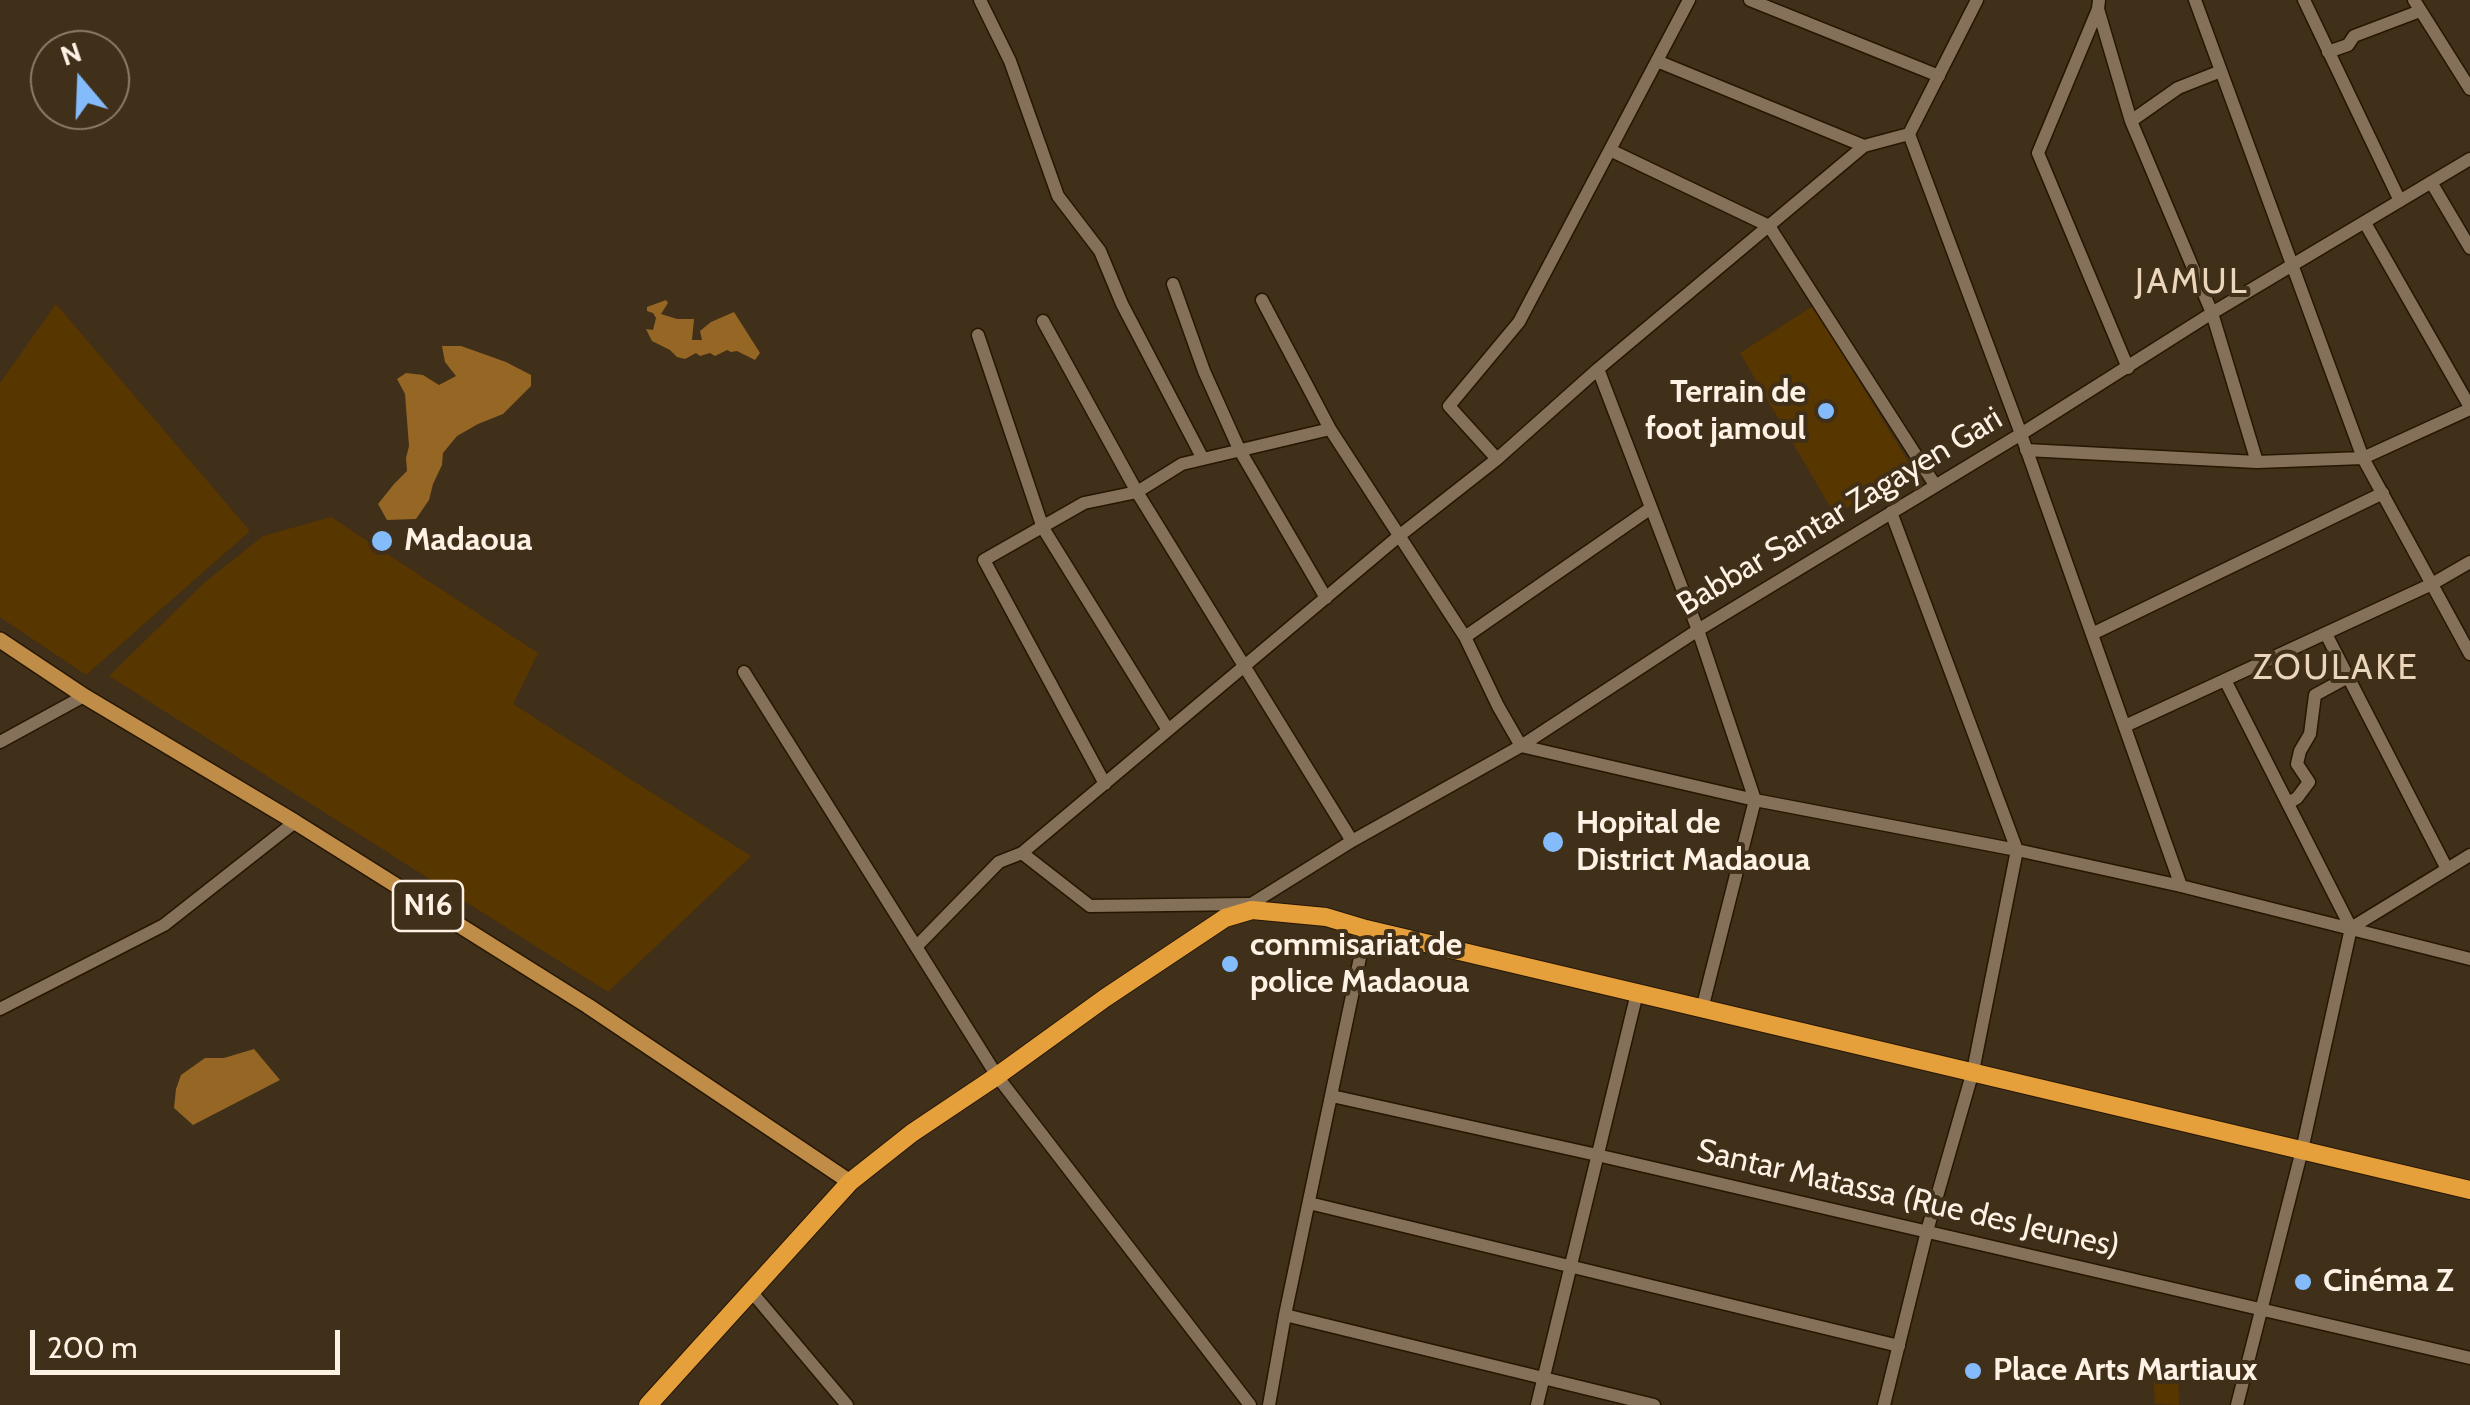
<!DOCTYPE html>
<html>
<head>
<meta charset="utf-8">
<style>
  body { margin:0 }
  #map { position:relative; width:2470px; height:1405px; overflow:hidden; background:#402f19; font-family:Cabin,sans-serif }
  canvas { display:block }
  .north { position:absolute; left:30px; top:30px; width:100px; height:100px; box-sizing:border-box; background:#402f19; border:2px solid #8c7d6b; border-radius:50%; rotate:341deg; font-size:28px; font-weight:700; line-height:40px; text-align:center; color:#fef2e5 }
  .north::after { content:''; display:block; margin:auto; width:35px; height:45px; background:#84bcfb; clip-path:polygon(50% 0,100% 100%,50% 72%,0 100%) }
  .scale { position:absolute; left:30px; top:1330px; width:310px; height:45px; box-sizing:border-box; border:5px solid #fef2e5; border-top:0; padding-left:12px; font-size:30px; line-height:35px; white-space:nowrap; color:#fef2e5; -webkit-text-stroke:8px #402f19; paint-order:stroke }
</style>
</head>
<body>
<div id="map">
<canvas width="2470" height="1405"></canvas>
<div class="north">N</div>
<div class="scale">200 m</div>
</div>
<script>
const context = document.querySelector('canvas').getContext('2d');
context.lineJoin = 'round';
function paint(path, color) { context.fillStyle = color; context.fill(path, 'evenodd'); }
const poly = rows => new Path2D(rows.map(r => 'M' + r).join(''));
function strokePath(path, color, width, dash) { context.strokeStyle = color; context.lineWidth = width; context.lineCap = dash ? 'butt' : 'round'; context.setLineDash(dash || []); context.stroke(path); }
function drawText(font, color, halo, rows, align = 'center') {
  context.font = font + ' Cabin,sans-serif'; context.lineWidth = 8; context.setLineDash([]); context.textBaseline = 'middle'; context.strokeStyle = halo; context.fillStyle = color; for (const [text, x, y, turn = 0] of rows) {
    context.save(); context.translate(x, y); context.rotate((+turn || 0) * Math.PI / 180); context.textAlign = isNaN(turn) ? turn : align; if (halo) context.strokeText(text, 0, 0); context.fillText(text, 0, 0); context.restore();
  }
}
const green = poly([
  [56,304,250,531,86,675,0,617,0,383],
  [1813,306,1912,468,1835,515,1740,353],
  [331,517,538,653,513,704,751,856,608,992,109,676,204,583,263,536],
  [2160,1362,2170,1362,2178,1371,2179,1405,2155,1404,2153,1372]
]);
const water = poly([
  [666,300,668,303,661,314,677,319,694,319,692,340,702,340,700,331,711,322,734,312,760,353,755,360,737,351,731,352,727,350,715,356,710,353,700,356,696,353,685,359,677,357,670,350,652,341,646,329,653,330,656,318,653,313,647,311,647,307],
  [442,346,461,346,506,362,531,375,531,386,503,414,478,424,457,436,443,453,442,465,433,484,429,500,416,519,387,520,378,504,394,484,407,471,406,458,409,446,405,394,397,379,406,373,423,375,439,385,456,376,445,362],
  [254,1049,280,1080,193,1125,174,1108,176,1089,181,1075,205,1058,224,1058]
]);
const minor = poly([
  [980,0,1010,61,1058,196,1100,251,1122,304,1203,459],
  [1750,0,1939,76],
  [1977,0,1909,134,2021,434,2181,886],
  [2099,0,2098,9,2131,121,2212,313,2257,462],
  [2195,0,2363,458,2470,654],
  [2304,0,2400,201],
  [2414,0,2470,89],
  [2098,9,2038,153,2128,368],
  [2328,52,2348,45,2354,36,2420,11],
  [1657,61,1864,146],
  [2131,121,2178,88,2221,71],
  [1610,150,1769,226,1935,485],
  [2431,182,2470,248],
  [2365,223,2470,407],
  [1173,284,1204,371,1239,449,1326,598],
  [1262,300,1330,429,1465,637,1498,706,1521,746,1755,800,2017,850,2181,886,2470,959],
  [1043,321,1137,492,1352,841],
  [978,335,1043,528,1168,730],
  [1598,369,1698,630,1755,800,1702,1009],
  [2026,450,2257,462,2363,458,2470,409],
  [1497,459,1449,406,1519,322,1689,0],
  [2092,634,2383,493],
  [2326,634,2447,869],
  [1465,637,1651,508],
  [744,672,997,1076,1250,1405],
  [2225,680,2351,928,2302,1150,2237,1405],
  [2125,726,2432,584,2470,562],
  [0,742,84,696],
  [1105,784,984,560,1084,503,1137,492,1182,464,1330,429],
  [2288,803,2297,798,2309,782,2297,764,2300,751,2310,734,2315,695,2348,677],
  [1022,853,1090,906,1249,904],
  [1240,911,1352,841,1521,746,1698,630,2021,434,2212,313,2470,159],
  [2351,928,2470,855],
  [916,947,999,862,1022,853,1399,536,1497,459,1598,369,1864,146,1909,134],
  [0,1009,164,925,295,822],
  [1332,1096,1597,1155,2470,1358],
  [1309,1203,1899,1346],
  [750,1290,847,1405],
  [1285,1315,1654,1405],
  [1269,1405,1285,1315,1366,929],
  [1537,1405,1637,993],
  [1884,1405,1927,1231,1973,1071,2017,850,1891,512]
]);
const major = poly([
  [0,640,84,696,295,822,588,1006,850,1182]
]);
const highway = poly([
  [648,1405,850,1182,912,1133,997,1076,1105,998,1225,918,1252,910,1326,917,1366,929,1637,993,2470,1190]
]);
const markers = [
  [1826,411,10,"#84bcfb"],
  [382,541,12,"#84bcfb"],
  [1553,842,12,"#84bcfb"],
  [1230,964,10,"#84bcfb"],
  [2303,1282,10,"#84bcfb"],
  [1973,1371,10,"#84bcfb"]
];
const shields = [
  [428,906,70]
];
const shieldNames = [
  ["N16",428,906]
];
const poiNames = [
  ["Terrain de",1806,393,"right"],
  ["foot jamoul",1806,430,"right"],
  ["Madaoua",404,541],
  ["Hopital de",1576,824],
  ["District Madaoua",1576,861],
  ["commisariat de",1250,946],
  ["police Madaoua",1250,983],
  ["Cinéma Z",2323,1282],
  ["Place Arts Martiaux",1993,1371]
];
const streetNames = [
  ["Babbar Santar Zagayen Gari",1840,512,-31],
  ["Santar Matassa (Rue des Jeunes)",1908,1199,13]
];
const neighbourhoodNames = [
  ["JAMUL",2192,283],
  ["ZOULAKE",2336,669]
];
paint(green, '#583600');
paint(water, '#956624');
strokePath(minor, '#261602', 15);
strokePath(major, '#261602', 18);
strokePath(highway, '#261602', 20);
strokePath(minor, '#857159', 12);
strokePath(major, '#bf8d47', 15);
strokePath(highway, '#e59f3b', 18);
for (const [x, y, r, color] of markers) { const dot = new Path2D(); dot.arc(x, y, r, 0, 2 * Math.PI); context.fillStyle = color; context.fill(dot); strokePath(dot, '#402f19', 4); }
for (const [x, y, w] of shields) { const box = new Path2D(); box.roundRect(x - w / 2, y - 25, w, 50, 8); context.fillStyle = '#402f19'; context.fill(box); strokePath(box, '#fef2e5', 2.5); }
drawText('bold 30px', '#fef2e5', null, shieldNames);
drawText('bold 32px', '#fef2e5', '#402f19', poiNames, 'left');
drawText('32px', '#fef2e5', '#402f19', streetNames);
context.letterSpacing = '2.5px';
drawText('35px', '#ebd5bb', '#402f19', neighbourhoodNames);
context.letterSpacing = '0px';
</script>
</body>
</html>
